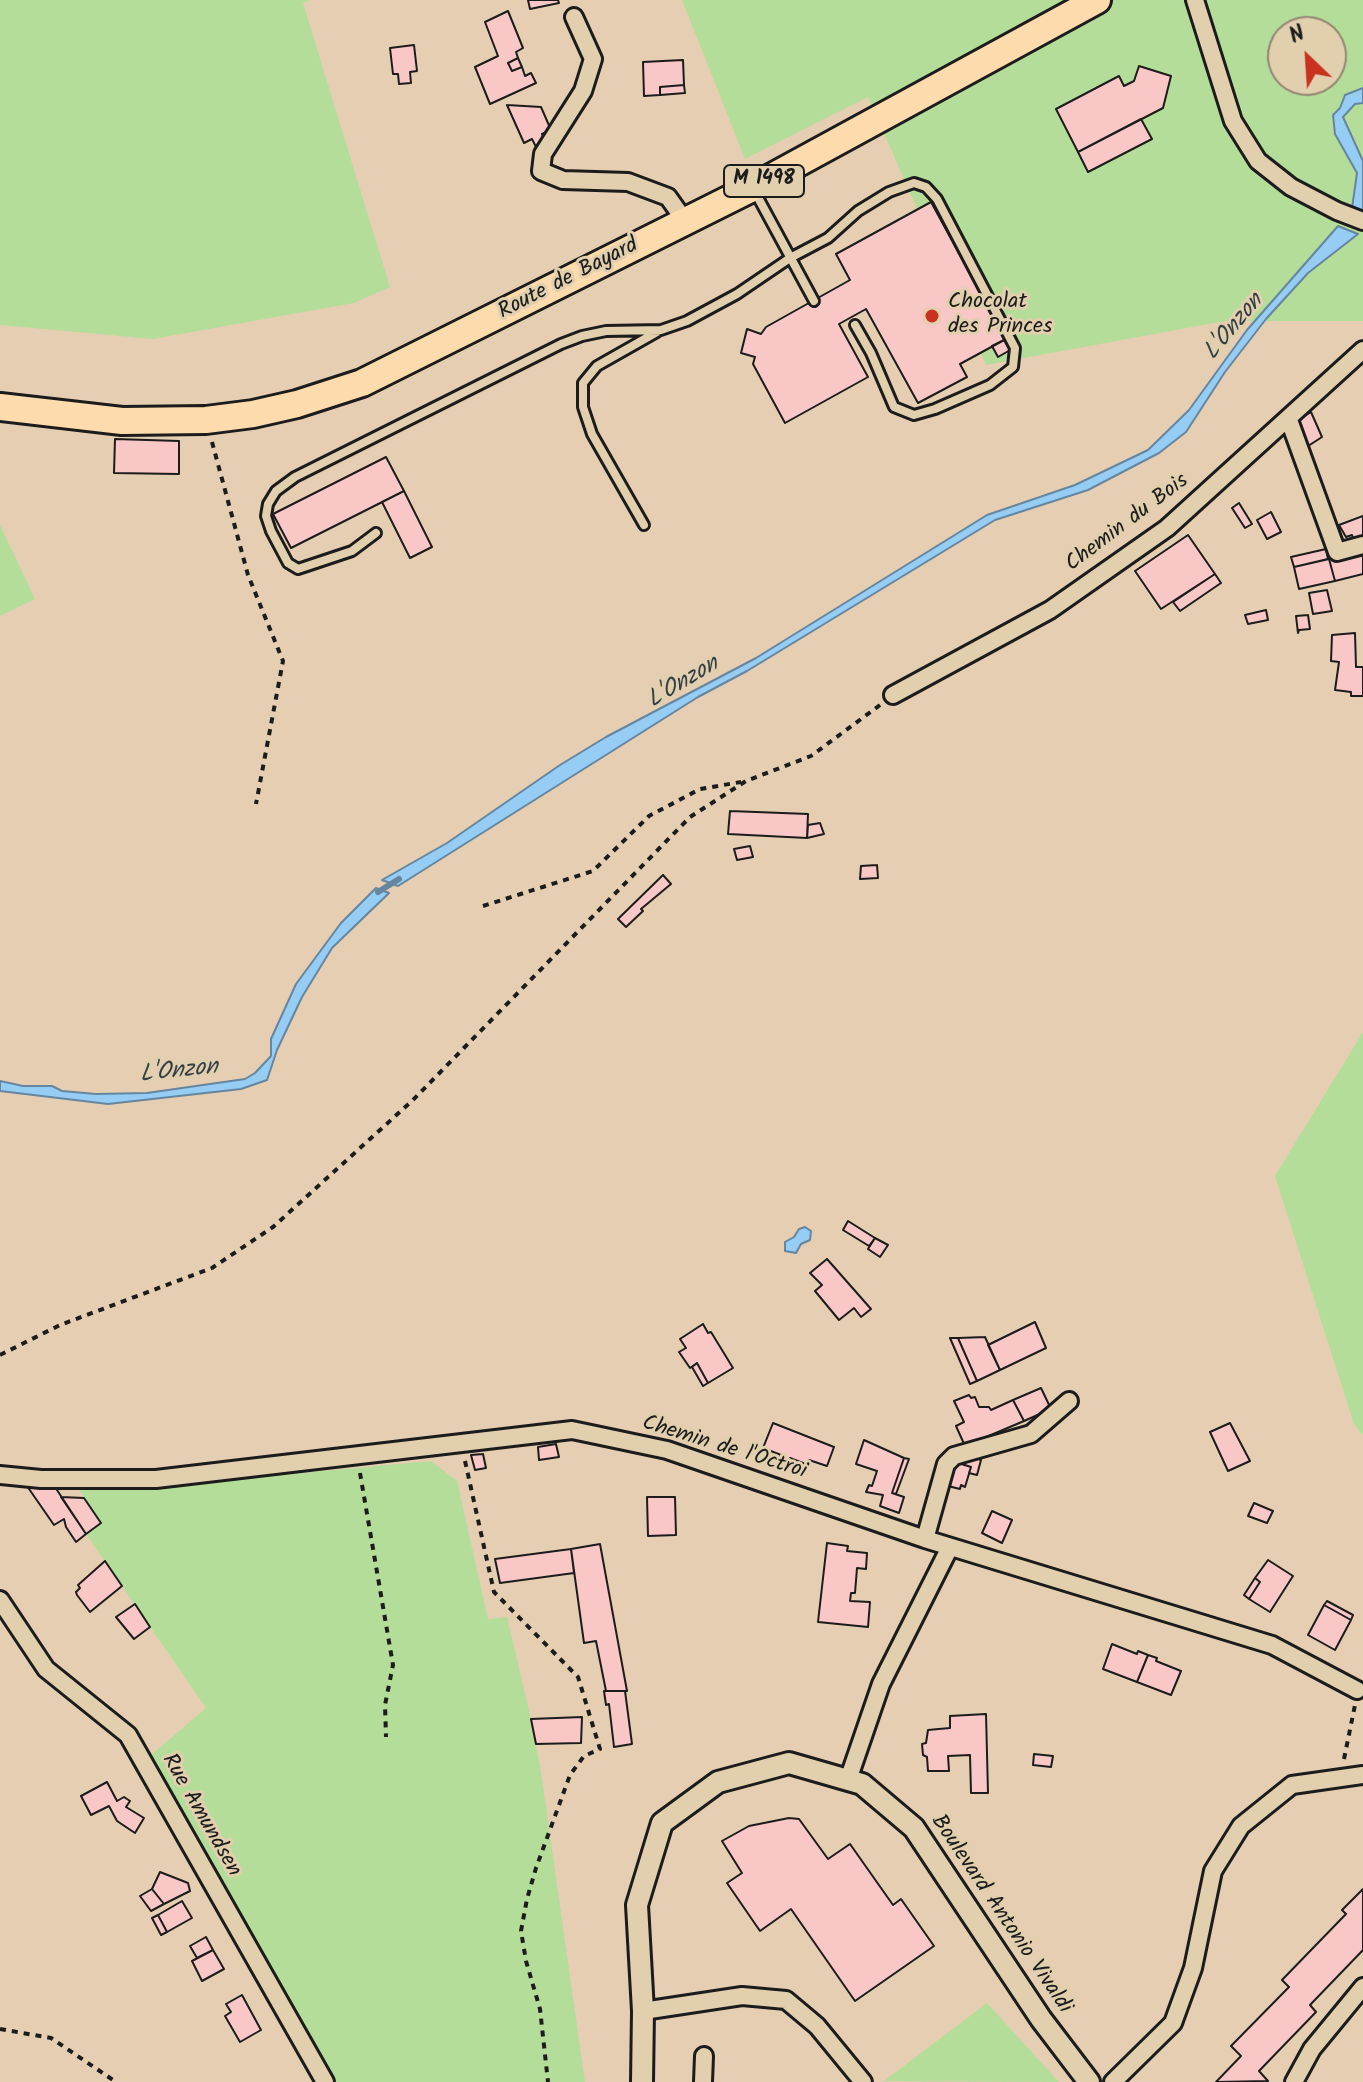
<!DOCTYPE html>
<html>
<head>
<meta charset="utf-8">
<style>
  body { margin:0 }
  #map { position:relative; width:1363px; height:2082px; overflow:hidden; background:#e6ceb2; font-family:Kalam,sans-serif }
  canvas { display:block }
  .north { position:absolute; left:1267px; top:16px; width:80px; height:80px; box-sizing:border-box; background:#e1cfad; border:2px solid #928773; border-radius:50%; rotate:335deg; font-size:22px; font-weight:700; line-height:32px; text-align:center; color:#1c1c1c }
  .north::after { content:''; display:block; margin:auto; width:28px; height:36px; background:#c8321e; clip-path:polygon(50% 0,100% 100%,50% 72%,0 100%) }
</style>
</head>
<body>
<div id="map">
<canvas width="1363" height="2082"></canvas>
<div class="north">N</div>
</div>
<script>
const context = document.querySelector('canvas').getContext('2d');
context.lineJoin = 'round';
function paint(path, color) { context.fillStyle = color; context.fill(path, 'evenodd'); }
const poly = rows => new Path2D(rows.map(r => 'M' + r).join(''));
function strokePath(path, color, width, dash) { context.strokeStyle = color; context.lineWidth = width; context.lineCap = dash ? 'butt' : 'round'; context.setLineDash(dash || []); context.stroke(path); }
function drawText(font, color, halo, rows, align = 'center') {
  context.font = font + ' Kalam,sans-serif'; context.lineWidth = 6; context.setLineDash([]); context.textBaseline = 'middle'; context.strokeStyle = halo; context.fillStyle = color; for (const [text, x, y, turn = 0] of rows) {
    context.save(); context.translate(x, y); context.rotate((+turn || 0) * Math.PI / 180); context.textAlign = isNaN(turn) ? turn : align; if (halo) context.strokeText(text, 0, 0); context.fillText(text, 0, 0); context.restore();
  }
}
const green = poly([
  [0,0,310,0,303,3,390,287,354,303,153,339,0,325],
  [682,0,1363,0,1363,321,1225,321,986,365,868,97,745,159],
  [1283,32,1331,32,1331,80,1283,80],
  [0,525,35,599,0,616],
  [1363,1032,1363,1435,1354,1424,1275,1176],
  [431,1461,457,1481,488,1619,507,1617,531,1719,541,1772,585,2082,334,2082,314,2041,150,1756,206,1708,86,1534,101,1522,78,1488,128,1489],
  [987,2003,1059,2082,884,2081]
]);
const water = poly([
  [1363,88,1363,103,1355,104,1343,117,1363,161,1363,212,1352,208,1357,173,1335,134,1333,115,1340,108,1345,95,1363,88],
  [1338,226,1358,234,1308,273,1266,319,1225,372,1186,432,1159,453,1088,490,995,520,747,671,698,697,398,886,382,880,447,843,560,765,606,737,756,658,987,515,1075,485,1148,450,1189,410,1247,330,1338,226],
  [376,888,389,893,332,948,302,997,277,1050,267,1080,241,1089,108,1104,0,1091,0,1081,23,1086,52,1086,62,1091,96,1094,147,1093,245,1079,255,1073,271,1056,271,1039,296,984,341,923,376,888],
  [805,1227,811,1231,810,1240,801,1244,796,1253,785,1251,785,1242,794,1237,799,1229,805,1227]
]);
const stream = poly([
  [378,892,399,879]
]);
const building = poly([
  [528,0,558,0,559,3,530,9,528,0],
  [508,11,523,48,516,52,518,58,508,63,512,71,522,67,525,76,531,73,536,83,490,104,475,67,498,56,485,22,508,11],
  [414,45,417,71,410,72,411,83,399,84,398,74,393,74,390,48,414,45],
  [518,58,522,67,512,71,508,63,518,58],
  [683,60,684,85,660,87,660,95,644,96,643,62,683,60],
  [1139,66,1171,76,1163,108,1078,152,1056,109,1119,76,1124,86,1134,81,1139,66],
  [684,85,685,93,660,95,660,87,684,85],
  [507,105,541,107,551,130,542,134,546,142,536,147,532,139,524,143,507,105],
  [1141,119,1152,139,1088,172,1078,152,1141,119],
  [931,202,1006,339,960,364,967,377,918,403,866,309,839,324,868,377,785,423,753,364,755,357,741,353,747,329,761,334,766,327,850,280,836,254,931,202],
  [1006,339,1012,349,998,357,992,346,1006,339],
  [1311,412,1322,437,1305,448,1293,423,1311,412],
  [115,439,179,441,179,474,114,473,115,439],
  [386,457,404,491,291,548,273,514,386,457],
  [404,491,432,547,410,558,382,502,404,491],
  [1239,503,1252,524,1245,528,1232,508,1239,503],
  [1271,512,1281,532,1267,539,1257,520,1271,512],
  [1363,516,1363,541,1355,543,1352,535,1346,537,1339,525,1363,516],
  [1188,535,1215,574,1161,609,1135,571,1188,535],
  [1326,549,1328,559,1294,567,1291,557,1326,549],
  [1363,550,1363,574,1335,581,1329,559,1363,550],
  [1329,559,1335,581,1299,589,1294,567,1329,559],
  [1215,574,1221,583,1180,611,1173,602,1215,574],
  [1327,590,1332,611,1313,614,1309,593,1327,590],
  [1266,610,1268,620,1248,624,1245,615,1266,610],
  [1308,615,1310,629,1299,630,1298,633,1296,616,1308,615],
  [1355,633,1356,667,1363,667,1363,696,1351,696,1351,692,1335,690,1339,662,1331,661,1332,635,1355,633],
  [730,811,808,814,807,838,728,834,730,811],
  [820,823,824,834,807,838,808,825,820,823],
  [750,846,753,857,737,860,734,849,750,846],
  [877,865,878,878,860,879,861,866,877,865],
  [663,875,671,884,641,909,643,911,626,927,618,919,663,875],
  [848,1221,875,1238,869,1246,843,1230,848,1221],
  [875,1238,888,1245,880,1257,868,1249,875,1238],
  [827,1259,871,1309,861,1317,854,1308,839,1320,815,1291,822,1285,810,1273,827,1259],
  [1035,1322,1046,1348,1000,1370,988,1345,1035,1322],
  [703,1324,708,1333,711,1332,733,1368,708,1383,697,1363,690,1368,679,1352,686,1348,680,1339,703,1324],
  [985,1337,1000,1370,977,1381,958,1338,985,1337],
  [950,1338,958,1338,977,1381,970,1384,950,1338],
  [697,1363,708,1383,703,1386,692,1367,697,1363],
  [1041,1388,1051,1409,1024,1421,1013,1400,1041,1388],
  [969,1395,971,1398,975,1397,979,1407,989,1407,991,1410,1013,1400,1024,1421,965,1446,956,1426,964,1422,954,1401,969,1395],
  [773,1423,834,1447,827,1466,809,1460,808,1465,790,1458,789,1463,780,1459,781,1455,763,1448,773,1423],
  [1230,1423,1250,1461,1228,1471,1210,1432,1230,1423],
  [864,1440,904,1458,892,1493,904,1497,899,1513,880,1506,883,1495,866,1492,869,1485,872,1486,877,1471,856,1464,864,1440],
  [556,1444,559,1457,539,1460,538,1447,556,1444],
  [483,1454,486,1468,475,1470,471,1455,483,1454],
  [974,1457,981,1460,977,1475,969,1473,971,1467,956,1462,974,1457],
  [904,1458,909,1459,896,1494,892,1493,904,1458],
  [955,1462,971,1467,965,1487,961,1485,960,1489,948,1486,955,1462],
  [27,1486,55,1487,86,1534,76,1542,66,1527,64,1519,54,1525,27,1486],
  [61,1497,84,1498,101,1523,86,1534,61,1497],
  [647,1497,675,1497,676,1535,648,1536,647,1497],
  [1254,1503,1273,1511,1267,1523,1248,1516,1254,1503],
  [992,1511,1012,1520,1002,1543,982,1533,992,1511],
  [827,1543,848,1546,847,1551,867,1553,866,1569,857,1568,855,1593,851,1593,850,1601,870,1602,868,1627,818,1622,827,1543],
  [600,1544,627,1691,606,1691,596,1641,584,1643,571,1549,600,1544],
  [571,1549,574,1573,500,1583,495,1559,571,1549],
  [1268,1560,1293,1576,1270,1612,1249,1599,1260,1582,1255,1578,1268,1560],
  [105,1561,122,1586,90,1612,77,1595,76,1592,80,1588,78,1585,105,1561],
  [1255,1578,1260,1582,1249,1599,1244,1595,1255,1578],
  [1327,1601,1353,1615,1351,1620,1324,1605,1327,1601],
  [135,1604,150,1627,134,1639,116,1617,135,1604],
  [1324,1605,1351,1620,1335,1650,1308,1635,1324,1605],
  [1112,1644,1137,1654,1138,1651,1148,1655,1137,1682,1103,1669,1112,1644],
  [1148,1655,1157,1658,1156,1661,1181,1671,1171,1695,1137,1682,1148,1655],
  [604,1691,625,1691,632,1744,614,1747,609,1704,606,1705,604,1691],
  [986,1714,988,1793,971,1793,970,1755,948,1756,949,1771,928,1771,927,1757,923,1755,922,1744,926,1743,928,1730,950,1728,950,1716,986,1714],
  [582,1717,581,1743,536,1744,531,1719,582,1717],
  [1034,1754,1053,1756,1051,1767,1033,1765,1034,1754],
  [107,1782,117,1801,124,1797,130,1801,126,1807,144,1818,135,1833,117,1821,109,1806,91,1815,81,1796,107,1782],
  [789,1818,799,1819,828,1859,850,1844,893,1905,901,1899,934,1946,855,2001,791,1909,760,1931,727,1883,742,1873,722,1841,749,1826,789,1818],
  [160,1872,188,1883,190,1891,164,1904,152,1889,160,1872],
  [152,1889,164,1904,151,1911,140,1896,152,1889],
  [1363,1889,1363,1950,1310,2005,1316,2012,1259,2071,1268,2081,1216,2082,1241,2056,1231,2046,1289,1987,1282,1980,1346,1914,1342,1910,1363,1889],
  [182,1901,192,1918,167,1932,158,1915,182,1901],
  [158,1915,167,1932,161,1935,152,1918,158,1915],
  [206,1937,213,1950,197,1958,190,1946,206,1937],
  [213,1950,224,1969,202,1981,192,1961,213,1950],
  [242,1995,261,2030,240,2042,225,2016,231,2012,226,2004,242,1995]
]);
const path = poly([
  [212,442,248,575,283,661,256,804],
  [483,906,593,871,649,816,700,789,741,782],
  [0,1355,60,1325,212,1268,273,1227,413,1100,690,817,746,781,811,756,880,705],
  [465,1461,494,1592,578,1677,600,1749,584,1756,570,1775,536,1868,527,1899,521,1931,526,1961,540,2009,548,2082],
  [360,1473,393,1665,385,1705,386,1737],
  [1344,1759,1355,1705],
  [0,2029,51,2038,116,2082]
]);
const service = poly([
  [755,192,814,301],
  [644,525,592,434,583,407,583,383,597,366,657,332],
  [376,533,352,551,298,569,288,563,271,531,266,516,268,504,276,491,295,477,561,344,582,336,606,331,661,330,687,321,737,294,790,258,828,238,858,211,889,192,914,183,926,187,937,199,1015,348,1013,367,990,385,935,409,914,415,894,407,871,353,855,325]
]);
const minor = poly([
  [1195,0,1233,121,1258,161,1291,187,1337,211,1363,221],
  [574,17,593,59,583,91,543,154,541,171,563,180,628,182,668,197,685,221],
  [1289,420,1337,552,1363,545],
  [893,695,1050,610,1167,528,1363,350],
  [0,1475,41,1479,156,1479,572,1430,667,1450,925,1539,1272,1645,1357,1690],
  [925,1539,946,1464,954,1456,1031,1434,1069,1401],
  [0,1600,46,1669,128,1735,325,2082],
  [848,1780,881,1684,950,1547],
  [643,2011,742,1996,786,2000,817,2026,863,2082],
  [703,2082,704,2056],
  [1113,2082,1173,2023,1193,1968,1213,1871,1241,1826,1292,1785,1363,1775],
  [1294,2082,1312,2049,1363,1987]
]);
const tertiary = poly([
  [642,2082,643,2011,637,1905,662,1823,718,1782,789,1763,862,1784,914,1828,1041,2019,1089,2082]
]);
const primary = poly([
  [0,407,122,421,206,420,253,414,297,404,362,383,752,188,1097,0]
]);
const markers = [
  [932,316,8,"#c8321e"]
];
const shields = [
  [764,181,80]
];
const shieldNames = [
  ["M 1498",764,181]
];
const streetNames = [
  ["Route de Bayard",569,280,-27],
  ["Chemin du Bois",1128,524,-37],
  ["Chemin de l'Octroi",724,1449,17],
  ["Rue Amundsen",200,1816,60],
  ["Boulevard Antonio Vivaldi",1000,1915,56]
];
const poiNames = [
  ["Chocolat",948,303],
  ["des Princes",948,328]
];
const waterNames = [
  ["L'Onzon",1235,328,-50],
  ["L'Onzon",684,684,-31],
  ["L'Onzon",179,1073,-6]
];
paint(green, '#b4dd99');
paint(water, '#96cdf5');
strokePath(water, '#65869e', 2);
strokePath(stream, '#65869e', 6);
paint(building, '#f9c8c6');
strokePath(building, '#1c1c1c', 2);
strokePath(service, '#1c1c1c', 14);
strokePath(minor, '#1c1c1c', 22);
strokePath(tertiary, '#1c1c1c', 26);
strokePath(primary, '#1c1c1c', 32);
strokePath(path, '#1c1c1c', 4, [6, 6]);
strokePath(service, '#e1cfad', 8);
strokePath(minor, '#e1cfad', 16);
strokePath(tertiary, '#e1cfad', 20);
strokePath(primary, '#fedbac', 26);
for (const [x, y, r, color] of markers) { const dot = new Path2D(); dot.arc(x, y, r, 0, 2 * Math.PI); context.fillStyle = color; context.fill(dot); strokePath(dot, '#e1cfad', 3); }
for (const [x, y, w] of shields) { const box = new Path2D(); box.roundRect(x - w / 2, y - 16, w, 32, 6); context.fillStyle = '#e1cfad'; context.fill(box); strokePath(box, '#1c1c1c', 2); }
drawText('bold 20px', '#1c1c1c', null, shieldNames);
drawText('22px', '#1c1c1c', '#e1cfad', streetNames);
drawText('22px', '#1c1c1c', '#e1cfad', poiNames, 'left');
drawText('italic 24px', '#343f47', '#e1cfad', waterNames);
</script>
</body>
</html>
